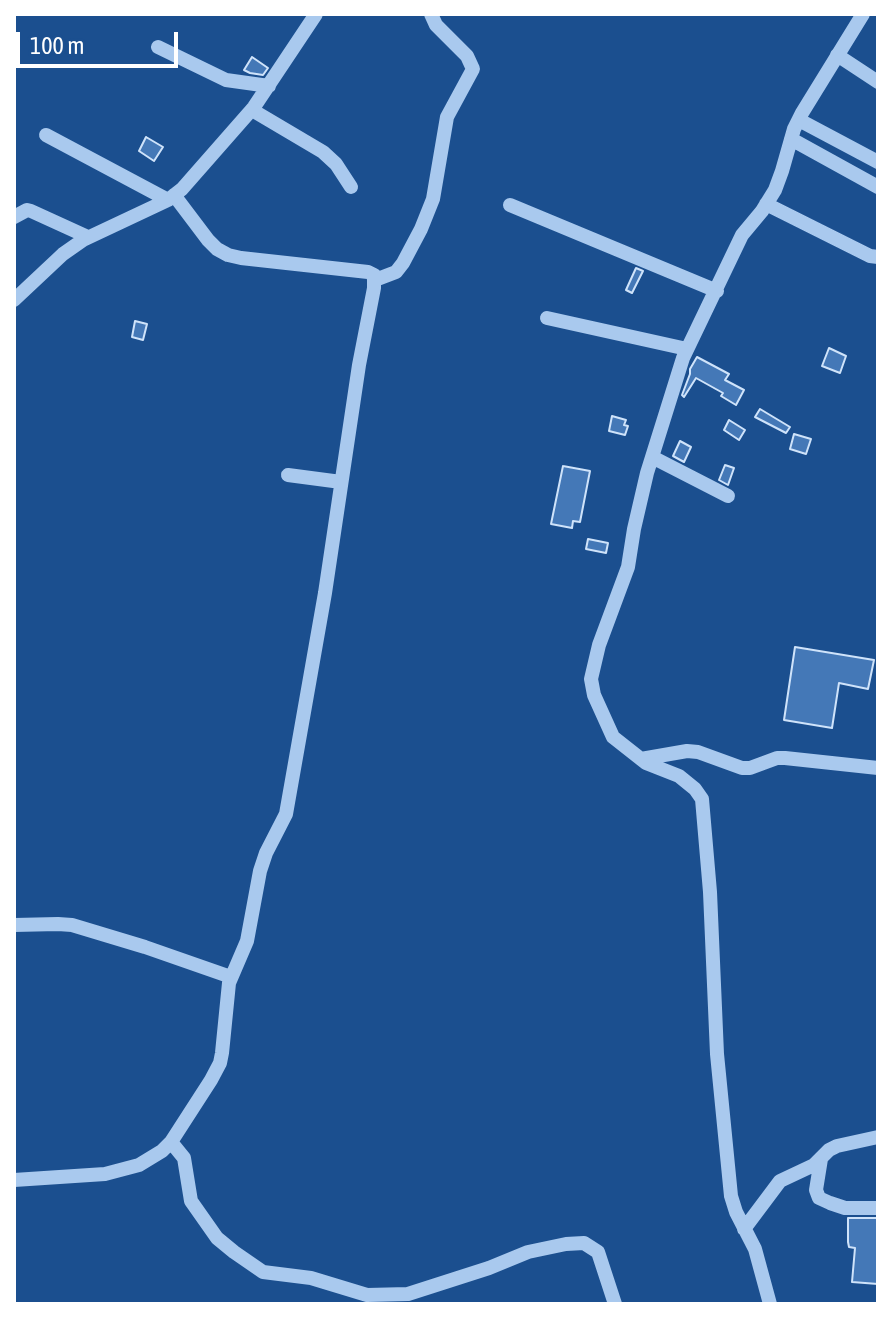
<!DOCTYPE html>
<html>
<head>
<meta charset="utf-8">
<style>
  body { margin:0 }
  #map { position:relative; width:892px; height:1318px; overflow:hidden; background:#1b4f8f; font-family:"Asap Condensed",sans-serif }
  canvas { display:block }
  .frame { position:absolute; inset:0; border:16px solid #fff; pointer-events:none }
  .scale { position:absolute; left:16px; top:32px; width:162px; height:36px; box-sizing:border-box; border:4px solid #fff; border-top:0; padding-left:10px; font-size:24px; line-height:28px; white-space:nowrap; color:#fff; -webkit-text-stroke:6px #1b4f8f; paint-order:stroke }
</style>
</head>
<body>
<div id="map">
<canvas width="892" height="1318"></canvas>
<div class="frame"></div>
<div class="scale">100 m</div>
</div>
<script>
const context = document.querySelector('canvas').getContext('2d');
context.lineJoin = 'round';
function paint(path, color) { context.fillStyle = color; context.fill(path, 'evenodd'); }
const poly = rows => new Path2D(rows.map(r => 'M' + r).join(''));
function strokePath(path, color, width, dash) { context.strokeStyle = color; context.lineWidth = width; context.lineCap = dash ? 'butt' : 'round'; context.setLineDash(dash || []); context.stroke(path); }
const building = poly([
  [252,57,268,68,263,75,250,73,244,70,252,57],
  [146,137,163,147,154,161,139,151,146,137],
  [636,268,643,271,632,293,626,290,636,268],
  [135,321,147,324,143,340,132,337,135,321],
  [829,348,846,356,840,373,822,366,829,348],
  [697,357,729,374,725,380,744,390,736,405,721,396,723,393,696,378,684,397,682,395,690,374,690,369,697,357],
  [760,409,790,427,786,433,755,417,760,409],
  [612,416,626,420,624,425,628,426,625,435,609,431,612,416],
  [729,420,745,430,739,440,724,430,729,420],
  [794,434,811,439,806,454,790,449,794,434],
  [680,441,691,447,684,462,673,456,680,441],
  [725,465,734,468,728,485,719,480,725,465],
  [563,466,590,471,580,522,573,521,572,528,551,524,563,466],
  [588,539,608,543,606,553,586,549,588,539],
  [795,647,874,660,868,689,839,683,832,728,784,720,795,647],
  [848,1218,878,1218,878,1284,852,1282,855,1248,849,1247,848,1242,848,1218]
]);
const minor = poly([
  [158,47,226,80,269,86],
  [837,55,878,82],
  [252,110,323,152,336,164,351,187],
  [799,120,878,162],
  [46,135,168,200],
  [791,139,878,187],
  [766,204,870,256,878,257],
  [510,205,717,291],
  [14,217,27,210,31,211,88,237],
  [375,280,396,272,403,263,421,229,433,199,447,117,473,69,467,56,436,25,431,14],
  [14,300,63,254,83,240,168,200,182,189,254,107,316,14],
  [547,318,687,349],
  [652,457,728,496],
  [288,475,341,482],
  [641,759,687,751,698,752,742,768,750,768,777,758,785,758,878,768],
  [14,925,58,924,72,925,145,947,231,977],
  [171,1142,184,1158,191,1201,217,1238,234,1252,263,1272,311,1278,367,1295,408,1294,489,1268,528,1252,566,1244,584,1243,598,1252,615,1304],
  [821,1159,816,1190,819,1198,830,1203,845,1208,878,1208],
  [14,1180,105,1174,139,1165,162,1151,171,1142,211,1080,220,1063,222,1053,229,983,247,941,260,871,266,853,286,814,325,593,359,365,374,288,374,275,368,272,241,258,228,255,217,249,208,240,174,195],
  [744,1229,780,1181,814,1165,829,1150,837,1146,878,1137],
  [770,1304,755,1249,736,1212,731,1196,717,1054,710,892,702,799,695,789,679,776,646,763,613,737,594,695,591,679,599,645,628,567,634,529,647,473,683,358,742,235,762,211,775,190,782,171,794,129,802,113,863,14]
]);
paint(building, '#4478b7');
strokePath(building, '#cfe3fa', 2);
strokePath(minor, '#a9c9ee', 14);
</script>
</body>
</html>
